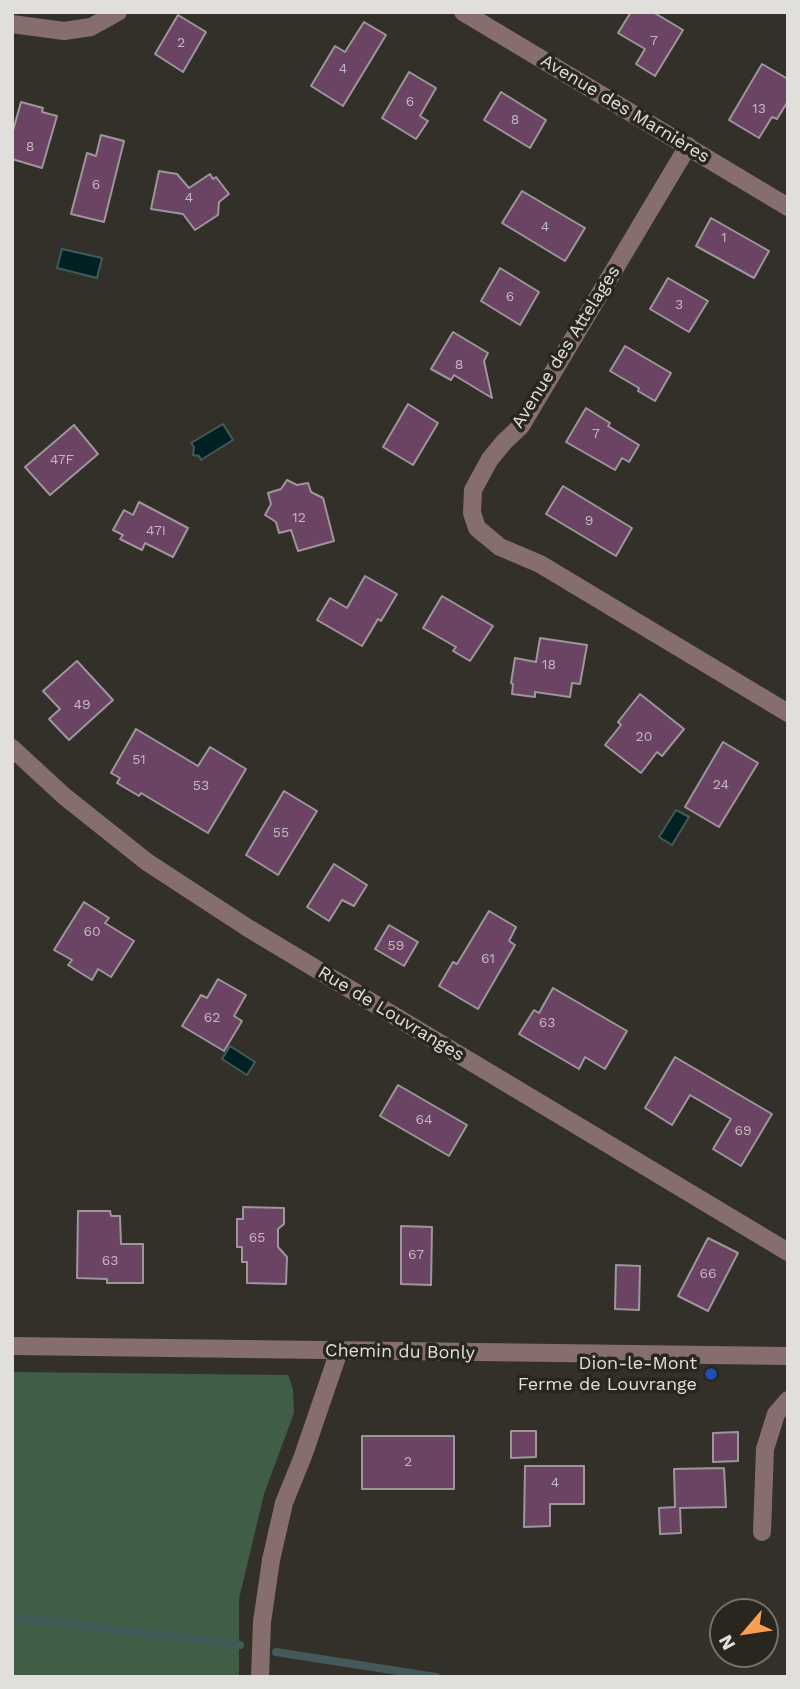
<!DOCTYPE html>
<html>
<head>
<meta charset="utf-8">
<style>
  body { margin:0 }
  #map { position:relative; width:800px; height:1689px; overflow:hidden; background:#33302a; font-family:"Work Sans",sans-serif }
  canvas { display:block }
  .frame { position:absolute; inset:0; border:14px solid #e1dfdb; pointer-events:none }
  .north { position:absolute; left:709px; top:1598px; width:70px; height:70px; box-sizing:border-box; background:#292620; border:2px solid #73706b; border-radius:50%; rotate:241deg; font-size:19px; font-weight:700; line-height:28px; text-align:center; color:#e1dfdb }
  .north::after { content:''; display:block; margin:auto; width:24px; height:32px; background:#fb9e51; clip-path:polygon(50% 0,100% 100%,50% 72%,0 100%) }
</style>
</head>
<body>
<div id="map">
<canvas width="800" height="1689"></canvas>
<div class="frame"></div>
<div class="north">N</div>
</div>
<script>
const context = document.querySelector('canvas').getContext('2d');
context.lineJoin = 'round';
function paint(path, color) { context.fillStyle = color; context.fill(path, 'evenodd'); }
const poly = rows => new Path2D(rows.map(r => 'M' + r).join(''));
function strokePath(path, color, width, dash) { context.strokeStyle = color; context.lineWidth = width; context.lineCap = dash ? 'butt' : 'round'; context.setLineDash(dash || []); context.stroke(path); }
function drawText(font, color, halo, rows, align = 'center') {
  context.font = font + ' "Work Sans",sans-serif'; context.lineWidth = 7; context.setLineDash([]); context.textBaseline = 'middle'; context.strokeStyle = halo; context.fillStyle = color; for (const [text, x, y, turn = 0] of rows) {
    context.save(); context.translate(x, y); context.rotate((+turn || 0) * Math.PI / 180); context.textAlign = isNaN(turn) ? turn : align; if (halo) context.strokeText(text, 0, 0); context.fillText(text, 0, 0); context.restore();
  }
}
const green = poly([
  [12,1372,288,1375,293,1389,294,1413,264,1494,239,1599,239,1677,12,1677]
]);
const water = poly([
  [62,249,102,258,97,278,57,268,62,249],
  [223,424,233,440,201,460,199,456,193,455,194,447,191,443,223,424],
  [676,810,689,817,672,845,659,837,676,810],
  [230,1046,255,1062,247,1075,222,1059,230,1046]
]);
const stream = poly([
  [12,1617,240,1645],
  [276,1652,436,1677]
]);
const building = poly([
  [631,12,653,12,683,30,655,76,636,64,645,49,618,33,631,12],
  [178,15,206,32,183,72,155,54,178,15],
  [364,22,386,35,343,106,311,86,335,46,345,52,364,22],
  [762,64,788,79,788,101,777,119,772,117,759,138,729,120,762,64],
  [409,72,436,88,420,116,428,121,416,139,382,118,409,72],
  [501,92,546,120,530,148,484,120,501,92],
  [21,102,43,108,42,112,57,116,42,168,12,159,12,134,21,102],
  [101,135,124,141,104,222,71,214,87,153,96,156,101,135],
  [159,171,177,174,189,188,210,174,213,179,216,177,229,194,219,202,218,215,195,230,183,214,151,209,159,171],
  [522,191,585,228,565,261,502,223,522,191],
  [711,218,769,251,754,278,696,246,711,218],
  [500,268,539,292,520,325,481,301,500,268],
  [668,278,708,301,689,332,650,309,668,278],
  [453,332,488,353,484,361,492,398,454,375,451,380,431,369,453,332],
  [625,346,671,373,655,401,638,391,639,388,610,371,625,346],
  [408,404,438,423,413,465,383,447,408,404],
  [586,408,610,423,608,426,639,445,629,462,622,458,615,470,566,442,586,408],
  [74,425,98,454,50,495,25,467,74,425],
  [287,480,297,485,308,483,311,492,323,498,334,541,298,551,291,530,279,533,276,522,265,515,271,504,268,493,281,489,287,480],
  [563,486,632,528,616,556,546,514,563,486],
  [139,502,188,528,173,557,145,543,142,550,120,539,123,535,113,530,124,510,133,515,139,502],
  [365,576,397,594,381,621,378,619,362,646,317,620,330,598,347,608,365,576],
  [442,596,493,626,470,661,453,651,456,647,423,628,442,596],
  [540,638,587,645,580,684,572,683,570,697,535,692,535,697,512,694,513,684,511,683,515,658,536,662,540,638],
  [77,661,113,700,69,740,49,719,60,709,43,691,77,661],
  [640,694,684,729,662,756,657,752,641,773,605,745,621,725,618,722,640,694],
  [136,729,198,766,210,747,246,769,208,833,141,793,139,796,117,783,120,778,111,773,136,729],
  [723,742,758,763,719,827,685,807,723,742],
  [284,791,317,811,278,875,246,855,284,791],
  [334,864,367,885,354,906,342,900,329,921,307,907,334,864],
  [84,902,109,918,105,923,134,941,111,977,98,969,92,980,68,965,72,960,54,950,84,902],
  [489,911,516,927,509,941,515,945,478,1009,439,986,453,962,457,964,489,911],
  [389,925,418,942,404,966,375,949,389,925],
  [218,979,246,995,234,1016,242,1021,224,1051,182,1026,201,995,207,998,218,979],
  [553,988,627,1031,605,1069,585,1057,579,1069,519,1034,534,1010,539,1013,553,988],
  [675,1057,772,1114,741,1166,713,1149,731,1119,690,1095,672,1125,645,1108,675,1057],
  [398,1085,467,1125,449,1156,380,1116,398,1085],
  [243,1207,284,1208,284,1224,278,1229,278,1247,287,1257,286,1284,247,1283,247,1262,242,1262,242,1247,237,1247,237,1219,243,1219,243,1207],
  [78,1211,110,1211,111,1216,120,1216,121,1244,143,1244,143,1283,107,1283,107,1279,77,1278,78,1211],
  [401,1226,432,1227,431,1285,401,1284,401,1226],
  [708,1238,738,1253,708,1311,678,1296,708,1238],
  [616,1265,640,1266,639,1310,615,1309,616,1265],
  [511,1431,536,1431,536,1457,511,1458,511,1431],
  [738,1432,738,1461,713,1462,713,1433,738,1432],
  [362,1436,454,1436,454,1489,362,1489,362,1436],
  [525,1466,584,1466,584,1504,550,1504,550,1526,524,1527,525,1466],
  [724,1468,726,1507,680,1508,681,1533,660,1534,659,1508,675,1507,674,1469,724,1468]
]);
const minor = poly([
  [463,12,788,207],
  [12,24,64,31,91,27,118,12],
  [688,146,521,426,504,442,490,459,473,490,472,513,477,528,500,547,540,564,788,713],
  [12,748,64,796,147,862,248,928,788,1252],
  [12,1346,788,1356],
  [762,1532,765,1449,776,1414,788,1400],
  [260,1677,262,1622,271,1560,284,1503,303,1456,339,1351]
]);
const markers = [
  [711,1374,7,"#1a4fb4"]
];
const numberNames = [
  ["7",654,41],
  ["2",181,43],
  ["4",343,69],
  ["6",410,102],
  ["13",759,109],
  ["8",515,120],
  ["8",30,147],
  ["6",96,185],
  ["4",189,198],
  ["4",545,227],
  ["1",724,238],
  ["6",510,297],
  ["3",679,305],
  ["8",459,365],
  ["7",596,434],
  ["47F",62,460],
  ["12",299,518],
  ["9",589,521],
  ["47I",156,531],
  ["18",549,665],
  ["49",82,705],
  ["20",644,737],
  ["51",139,760],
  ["24",721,785],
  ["53",201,786],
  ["55",281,833],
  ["60",92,932],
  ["59",396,946],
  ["61",488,959],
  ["62",212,1018],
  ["63",547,1023],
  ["64",424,1120],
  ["69",743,1131],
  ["65",257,1238],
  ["67",416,1255],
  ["63",110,1261],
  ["66",708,1274],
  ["2",408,1462],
  ["4",555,1483]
];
const streetNames = [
  ["Avenue des Marnières",625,109,31],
  ["Avenue des Attelages",566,347,-58],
  ["Rue de Louvranges",391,1014,31],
  ["Chemin du Bonly",400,1352,1]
];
const poiNames = [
  ["Dion-le-Mont",697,1364],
  ["Ferme de Louvrange",697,1385]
];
paint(green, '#405d46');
paint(water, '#002123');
strokePath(water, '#445a5a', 2);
strokePath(stream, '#445a5a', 8);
paint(building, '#6a4462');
strokePath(building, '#9d969b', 2);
strokePath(minor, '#866e6d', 18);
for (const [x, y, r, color] of markers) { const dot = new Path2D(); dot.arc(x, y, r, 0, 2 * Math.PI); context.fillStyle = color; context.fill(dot); strokePath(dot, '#292620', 2.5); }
drawText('14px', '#c3b8bd', null, numberNames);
drawText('18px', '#e1dfdb', '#292620', streetNames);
drawText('18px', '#e1dfdb', '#292620', poiNames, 'right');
</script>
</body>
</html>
